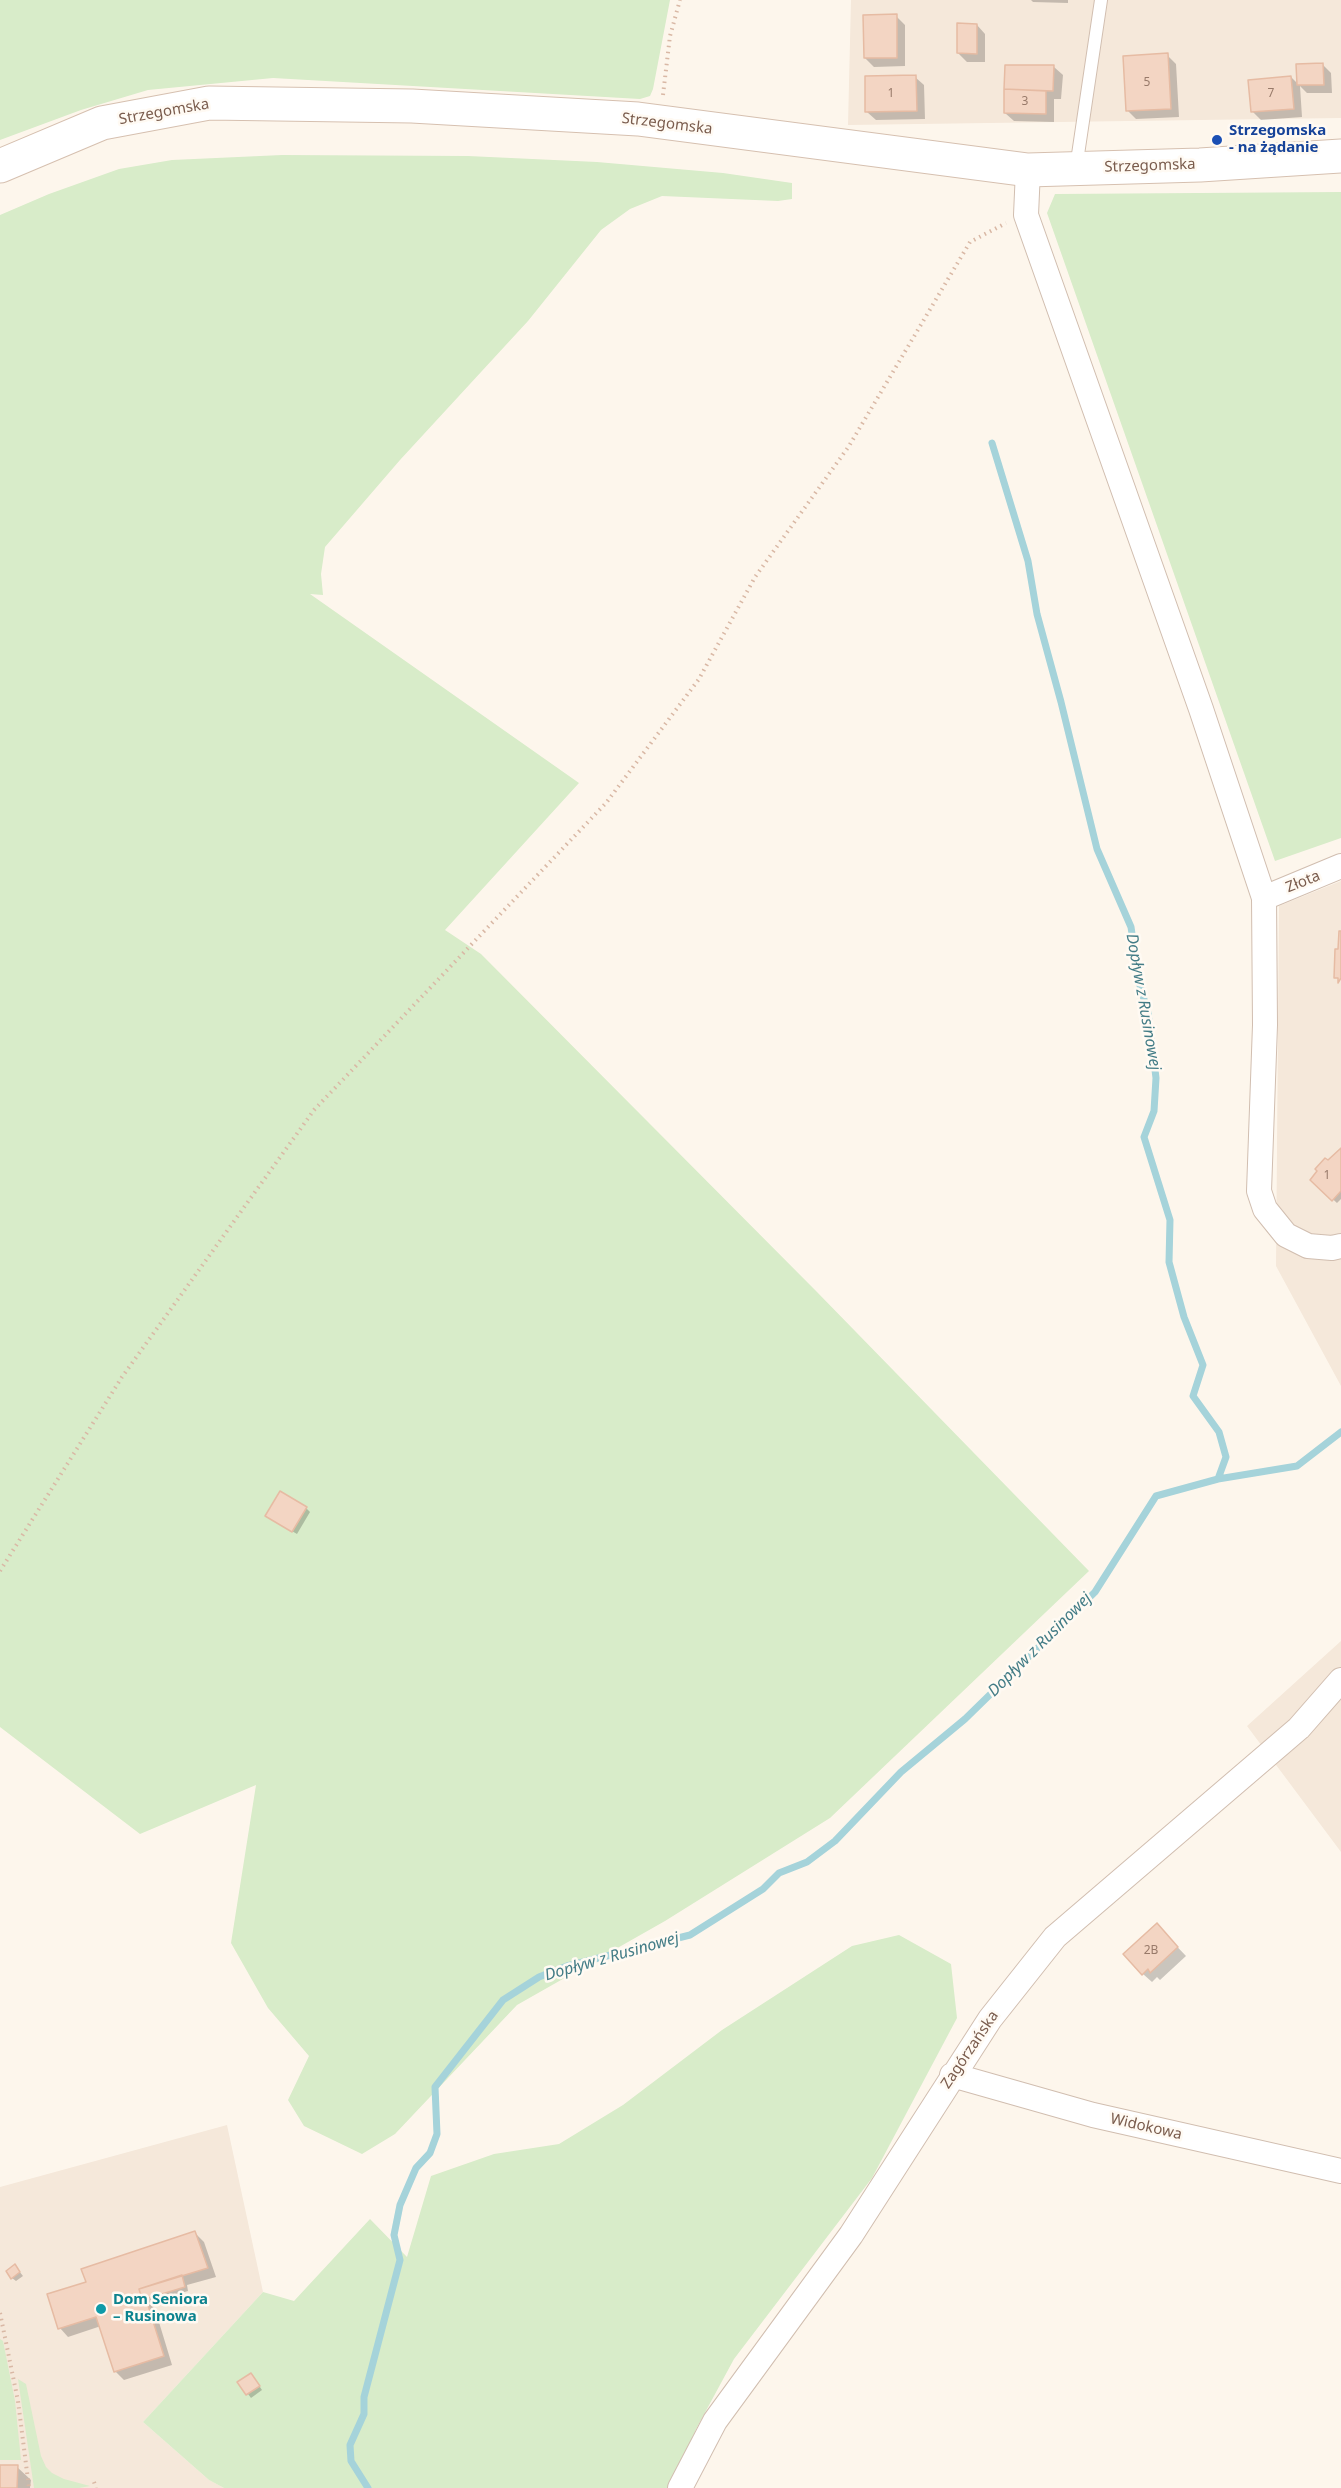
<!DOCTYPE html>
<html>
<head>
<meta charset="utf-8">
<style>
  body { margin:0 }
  canvas { display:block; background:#fdf6ec }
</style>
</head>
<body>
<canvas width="1341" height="2488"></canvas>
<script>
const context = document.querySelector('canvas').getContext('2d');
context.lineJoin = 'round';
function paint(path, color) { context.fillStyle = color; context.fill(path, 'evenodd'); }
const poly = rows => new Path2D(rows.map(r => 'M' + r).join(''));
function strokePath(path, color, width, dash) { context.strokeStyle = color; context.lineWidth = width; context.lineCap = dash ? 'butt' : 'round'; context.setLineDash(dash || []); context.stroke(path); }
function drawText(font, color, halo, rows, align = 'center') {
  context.font = font + ' "Noto Sans",sans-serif'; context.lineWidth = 5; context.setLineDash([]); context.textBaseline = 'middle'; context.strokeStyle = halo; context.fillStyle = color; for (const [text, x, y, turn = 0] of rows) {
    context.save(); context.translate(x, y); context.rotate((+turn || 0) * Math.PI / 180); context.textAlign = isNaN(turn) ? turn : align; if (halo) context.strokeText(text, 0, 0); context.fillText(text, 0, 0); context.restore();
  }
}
const residential = poly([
  [851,0,1341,0,1341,118,848,125],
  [1341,881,1341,1386,1276,1266,1279,906],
  [1341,1641,1341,1852,1247,1726],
  [227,2125,263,2292,143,2422,209,2480,224,2488,0,2488,0,2187]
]);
const green = poly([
  [0,0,670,0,653,89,650,96,640,99,273,78,148,90,81,110,0,140],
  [282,155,468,156,597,162,723,173,792,183,792,199,778,201,662,196,630,209,601,230,528,321,400,460,325,547,321,574,323,595,310,594,579,783,445,930,481,954,817,1292,1089,1571,830,1818,665,1921,517,2005,395,2134,362,2154,304,2126,288,2100,309,2056,268,2008,231,1943,256,1785,140,1834,0,1727,0,215,49,194,119,169,172,160],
  [1341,192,1341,838,1275,861,1047,213,1055,194],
  [899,1935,951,1964,957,2018,872,2178,734,2359,695,2431,687,2488,224,2488,209,2480,143,2422,263,2292,294,2301,370,2219,407,2257,431,2176,494,2154,559,2144,623,2105,722,2030,852,1946],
  [0,2339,3,2341,15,2401,21,2460,0,2460],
  [18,2379,26,2384,41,2456,46,2467,52,2473,64,2479,90,2486,79,2488,34,2488]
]);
const shadow = poly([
  [1031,0,1068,0,1068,3,1033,2],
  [896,16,905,25,905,66,874,67,865,58],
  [977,25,985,34,985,62,967,62,958,53],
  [1167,55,1176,64,1179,117,1136,119,1128,111],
  [1323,65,1331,73,1332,93,1307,93,1300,86,1302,117,1261,120,1252,111,1291,77,1299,85,1298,66],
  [1006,66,1054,67,1063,75,1061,99,1054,99,1054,122,1014,121,1005,113],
  [915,77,924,85,925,119,876,120,867,112],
  [1341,1150,1341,1199,1337,1203,1312,1180],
  [306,1508,310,1512,297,1534,271,1519],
  [1165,1934,1186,1956,1160,1980,1157,1977,1152,1982,1143,1974],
  [195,2233,204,2242,216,2277,187,2285,188,2291,148,2303,155,2309,172,2365,124,2380,115,2371,101,2326,68,2337,60,2328,88,2283],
  [15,2266,23,2276,16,2281,12,2278],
  [254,2378,262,2390,251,2398,239,2382],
  [0,2466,17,2467,31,2480,30,2488,0,2488]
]);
const stream = poly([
  [1218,1479,1297,1466,1341,1432],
  [368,2488,351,2461,350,2445,364,2414,364,2397,400,2260,394,2235,400,2205,416,2168,430,2153,437,2134,435,2087,503,2000,539,1977,567,1966,690,1935,763,1889,779,1873,807,1862,835,1841,901,1772,965,1719,1095,1592,1156,1496,1218,1479,1226,1457,1219,1432,1193,1396,1203,1365,1184,1317,1169,1262,1170,1220,1144,1137,1154,1111,1156,1078,1148,1013,1139,982,1131,927,1097,849,1061,702,1037,614,1028,561,992,443]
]);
const building = poly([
  [897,14,897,58,864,58,863,15,897,14],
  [957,23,977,24,977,54,957,53,957,23],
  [1168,53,1171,109,1126,111,1123,56,1168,53],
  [1323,63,1324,85,1297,85,1296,64,1323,63],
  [1005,65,1054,65,1053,91,1004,89,1005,65],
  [916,75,917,111,865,112,865,76,916,75],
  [1291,76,1294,109,1251,112,1248,80,1291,76],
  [1004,89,1046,91,1046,114,1004,113,1004,89],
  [1339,931,1341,931,1341,978,1338,983,1338,978,1334,978,1335,949,1338,949,1339,931],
  [1341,1148,1341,1191,1332,1201,1310,1180,1317,1171,1315,1169,1325,1158,1328,1160,1341,1148],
  [280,1491,307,1507,292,1532,265,1516,280,1491],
  [1157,1923,1178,1947,1150,1973,1148,1969,1142,1975,1123,1954,1157,1923],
  [195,2231,208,2268,139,2289,142,2300,146,2299,164,2356,114,2372,96,2317,58,2329,47,2294,86,2282,81,2269,195,2231],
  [15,2264,20,2272,11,2279,6,2271,15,2264],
  [182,2275,185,2287,142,2300,139,2289,182,2275],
  [251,2373,260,2386,246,2395,237,2382,251,2373],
  [0,2465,18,2465,17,2488,0,2488,0,2465]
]);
const path = poly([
  [663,95,670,36,680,0],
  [0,1571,122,1377,314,1110,606,803,699,679,755,577,849,446,970,242,1006,223],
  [0,2313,18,2401,29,2488],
  [94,2482,96,2488]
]);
const lane = poly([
  [1076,168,1101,0]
]);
const street = poly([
  [1028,170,1026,215,1201,709,1264,898,1265,1025,1259,1191,1265,1209,1286,1235,1308,1246,1332,1248,1341,1246],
  [1264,898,1341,866],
  [952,2075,1093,2115,1341,2171],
  [680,2488,715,2421,851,2235,990,2019,1055,1937,1299,1728,1341,1680]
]);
const secondary = poly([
  [0,166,102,123,209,103,412,106,638,119,1028,170,1200,165,1341,156]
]);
const markers = [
  [1217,140,6,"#1a4fb4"],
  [101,2309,6,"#0f9aa8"]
];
const numberNames = [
  ["5",1147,83],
  ["1",891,94],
  ["7",1271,94],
  ["3",1025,102],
  ["1",1327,1176],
  ["2B",1151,1951]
];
const streetNames = [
  ["Strzegomska",164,112,-10],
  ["Strzegomska",667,124,7],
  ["Strzegomska",1150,166,-2],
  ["Złota",1303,882,-22],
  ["Zagórzańska",970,2050,-56],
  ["Widokowa",1146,2127,13]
];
const transitNames = [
  ["Strzegomska",1229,131],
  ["- na żądanie",1229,148]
];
const cultureNames = [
  ["Dom Seniora",113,2300],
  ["– Rusinowa",113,2317]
];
const waterNames = [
  ["Dopływ z Rusinowej",1143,1002,80],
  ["Dopływ z Rusinowej",1040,1645,-45],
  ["Dopływ z Rusinowej",612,1957,-16]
];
paint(residential, '#f5e8da');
paint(green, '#d8ecc9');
paint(shadow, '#0003');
strokePath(stream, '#a5d3da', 7);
paint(building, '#f3d5c3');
strokePath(building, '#e6bba3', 1.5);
strokePath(lane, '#d1beb0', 14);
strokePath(street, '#d1beb0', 26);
strokePath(secondary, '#d6c0b0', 35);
strokePath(path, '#d9b8a5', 4, [1.5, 4.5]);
strokePath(lane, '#fff', 12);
strokePath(street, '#fff', 24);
strokePath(secondary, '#fff', 33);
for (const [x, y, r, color] of markers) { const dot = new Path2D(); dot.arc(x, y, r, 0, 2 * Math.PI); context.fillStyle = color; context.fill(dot); strokePath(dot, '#fffaf3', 2); }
drawText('12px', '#987a6a', null, numberNames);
drawText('15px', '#7a5c4d', '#fffaf3', streetNames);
drawText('bold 15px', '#164399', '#fffaf3', transitNames, 'left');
drawText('bold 15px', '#0d838f', '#fffaf3', cultureNames, 'left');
drawText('italic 16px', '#437c86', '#fffaf3', waterNames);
</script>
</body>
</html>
